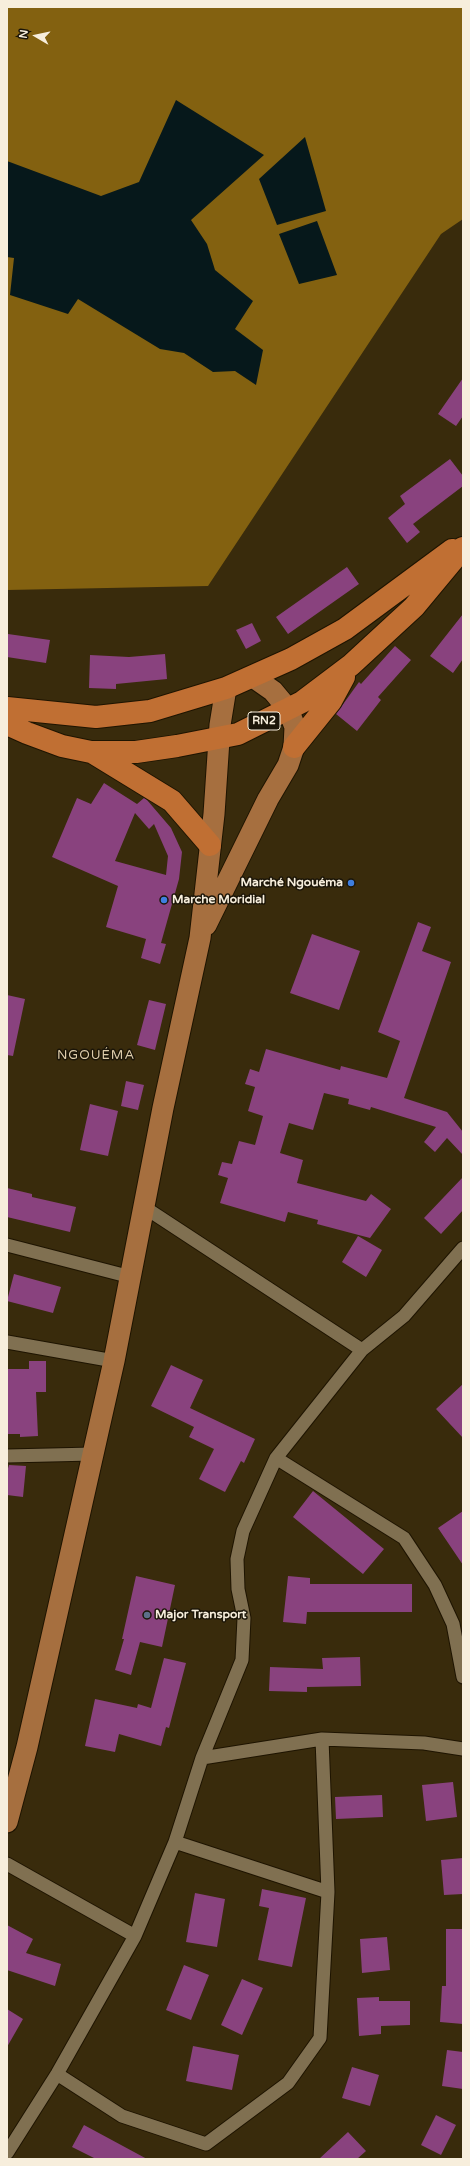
<!DOCTYPE html>
<html>
<head>
<meta charset="utf-8">
<style>
  body { margin:0 }
  #map { position:relative; width:470px; height:2166px; overflow:hidden; background:#392b0c; font-family:"Varela Round",sans-serif }
  canvas { display:block }
  .frame { position:absolute; inset:0; border:8px solid #f7eedc; pointer-events:none }
  .north { position:absolute; left:16px; top:16px; width:40px; height:40px; -webkit-text-stroke:3px #1b1508; paint-order:stroke; rotate:279deg; font-size:11px; font-weight:700; line-height:16px; text-align:center; color:#f7eedc }
  .north::after { content:''; display:block; margin:auto; width:14px; height:18px; background:#f7eedc; clip-path:polygon(50% 0,100% 100%,50% 72%,0 100%) }
</style>
</head>
<body>
<div id="map">
<canvas width="470" height="2166"></canvas>
<div class="frame"></div>
<div class="north">N</div>
</div>
<script>
const context = document.querySelector('canvas').getContext('2d');
context.lineJoin = 'round';
function paint(path, color) { context.fillStyle = color; context.fill(path, 'evenodd'); }
const poly = rows => new Path2D(rows.map(r => 'M' + r).join(''));
function strokePath(path, color, width, dash) { context.strokeStyle = color; context.lineWidth = width; context.lineCap = dash ? 'butt' : 'round'; context.setLineDash(dash || []); context.stroke(path); }
function drawText(font, color, halo, rows, align = 'center') {
  context.font = font + ' "Varela Round",sans-serif'; context.lineWidth = 3; context.setLineDash([]); context.textBaseline = 'middle'; context.strokeStyle = halo; context.fillStyle = color; for (const [text, x, y, turn = 0] of rows) {
    context.save(); context.translate(x, y); context.rotate((+turn || 0) * Math.PI / 180); context.textAlign = isNaN(turn) ? turn : align; if (halo) context.strokeText(text, 0, 0); context.fillText(text, 0, 0); context.restore();
  }
}
const forest = poly([
  [7,7,463,7,463,219,441,234,208,586,7,590]
]);
const water = poly([
  [176,100,264,155,191,220,207,244,215,270,253,301,235,329,263,350,256,385,235,371,213,372,184,353,160,349,78,299,68,314,10,295,14,258,7,257,7,161,101,196,139,182],
  [305,137,326,211,277,225,259,179],
  [317,221,337,275,299,284,279,234]
]);
const building = poly([
  [463,378,463,416,456,426,438,414],
  [450,459,463,476,463,486,413,524,420,532,407,543,388,518,405,504,400,496],
  [347,567,359,584,288,634,276,617],
  [463,614,463,659,453,673,430,656],
  [252,623,261,641,246,649,236,630],
  [8,634,50,640,46,663,7,657],
  [395,646,411,660,378,697,381,700,357,731,336,714,359,682,361,684],
  [165,654,167,679,116,684,116,689,89,688,90,655,129,657],
  [104,783,137,804,144,798,147,800,171,828,182,852,179,879,161,943,166,944,160,964,141,958,146,939,106,927,118,886,52,857,77,798,91,804],
  [135,813,149,829,154,824,168,856,166,875,115,861],
  [418,922,431,927,422,951,451,962,404,1098,447,1112,463,1132,463,1155,447,1138,435,1152,424,1142,436,1127,371,1107,370,1110,348,1104,349,1099,324,1093,313,1130,289,1123,280,1153,303,1160,297,1183,366,1201,371,1194,391,1209,370,1238,317,1224,318,1220,288,1212,285,1222,220,1203,228,1178,218,1175,222,1162,232,1164,239,1141,255,1145,263,1116,248,1111,255,1087,245,1084,250,1069,259,1072,266,1049,340,1070,341,1066,387,1078,400,1041,378,1032],
  [312,934,360,951,339,1010,290,993],
  [7,995,25,999,13,1056,7,1055],
  [149,1000,166,1004,155,1050,137,1045],
  [126,1081,144,1085,138,1110,121,1106],
  [90,1104,118,1111,108,1156,80,1150],
  [463,1177,463,1210,441,1234,424,1218],
  [7,1188,32,1194,32,1197,76,1207,70,1232,7,1217],
  [358,1236,382,1250,366,1277,342,1262],
  [14,1274,61,1287,53,1313,7,1301],
  [29,1361,46,1361,46,1392,36,1392,38,1436,20,1437,20,1434,7,1434,7,1369,29,1369],
  [171,1365,203,1380,190,1408,255,1439,244,1463,241,1461,225,1492,199,1479,214,1449,189,1437,194,1427,151,1406],
  [463,1384,463,1438,436,1409],
  [9,1465,26,1466,23,1497,7,1495,7,1472],
  [313,1491,384,1549,363,1574,293,1517],
  [463,1511,463,1565,438,1528],
  [136,1576,175,1585,162,1647,140,1642,131,1675,115,1670,124,1639,122,1639],
  [288,1576,310,1578,310,1584,412,1584,412,1612,307,1612,306,1624,283,1622],
  [360,1657,361,1686,307,1687,307,1692,269,1691,270,1667,323,1669,322,1658],
  [164,1658,186,1663,169,1728,166,1727,161,1746,119,1734,115,1752,85,1746,95,1699,137,1708,138,1704,151,1708],
  [453,1782,457,1817,426,1821,422,1785],
  [382,1795,383,1817,336,1819,335,1797],
  [463,1858,463,1894,444,1895,441,1860],
  [262,1889,306,1898,292,1967,258,1960,269,1908,259,1906],
  [195,1893,225,1899,217,1947,186,1942],
  [7,1925,33,1939,26,1953,61,1964,55,1986,7,1970],
  [446,1929,463,1929,463,2024,440,2022,442,1986,446,1986],
  [387,1937,390,1970,362,1973,360,1939],
  [184,1965,209,1975,191,2020,166,2010],
  [242,1979,263,1988,242,2035,221,2025],
  [379,1997,379,2001,410,2001,410,2025,381,2026,381,2034,359,2036,357,1998],
  [7,2009,23,2019,7,2047],
  [193,2046,239,2055,232,2090,186,2081],
  [447,2050,463,2052,463,2089,442,2086],
  [352,2067,379,2075,370,2106,342,2098],
  [436,2115,456,2125,441,2155,421,2145],
  [84,2125,147,2159,96,2159,72,2147],
  [348,2132,366,2151,357,2159,319,2159]
]);
const street = poly([
  [144,1207,362,1350],
  [7,1245,131,1277],
  [463,1248,404,1316,362,1350,276,1458,243,1531,237,1559,238,1589,244,1618,242,1660,202,1758,322,1739,424,1743,463,1749],
  [7,1342,114,1361],
  [7,1456,93,1454],
  [276,1458,404,1538,435,1585,453,1624,463,1677],
  [175,1842,328,1892],
  [7,1864,135,1936],
  [57,2074,122,2116,206,2144,288,2083,320,2038,328,1892,322,1739],
  [7,2153,57,2074,135,1936,175,1842,202,1758]
]);
const primary = poly([
  [206,925,268,799,288,765,294,747,295,727,288,709,273,691,253,677],
  [7,1822,27,1747,114,1361,163,1108,200,938,214,814,220,725,226,688]
]);
const highway = poly([
  [7,708,96,717,150,711,226,688,291,659,345,629,452,550],
  [7,724,27,733,62,746,91,752,136,752,177,746,238,734,302,702,351,665,414,607,463,548],
  [294,747,331,701,344,677],
  [92,752,172,801,210,845]
]);
const markers = [
  [351,883,4,"#3f7fe0"],
  [164,900,4,"#3f7fe0"],
  [147,1615,4,"#5c6f8a"]
];
const shields = [
  [264,721,32]
];
const shieldNames = [
  ["RN2",264,721]
];
const poiNames = [
  ["Marché Ngouéma",343,883,"right"],
  ["Marche Moridial",172,900],
  ["Major Transport",155,1615]
];
const neighbourhoodNames = [
  ["NGOUÉMA",96,1056]
];
paint(forest, '#836110');
paint(water, '#06181b');
paint(building, '#89427e');
strokePath(street, '#1e1400', 15);
strokePath(primary, '#1e1400', 23);
strokePath(highway, '#1e1400', 24);
strokePath(street, '#807051', 13);
strokePath(primary, '#a66f3f', 21);
strokePath(highway, '#c06f33', 22);
for (const [x, y, r, color] of markers) { const dot = new Path2D(); dot.arc(x, y, r, 0, 2 * Math.PI); context.fillStyle = color; context.fill(dot); strokePath(dot, '#1b1508', 1.5); }
for (const [x, y, w] of shields) { const box = new Path2D(); box.roundRect(x - w / 2, y - 9, w, 18, 3); context.fillStyle = '#1b1508'; context.fill(box); strokePath(box, '#f7eedc', 1); }
drawText('bold 11px', '#f7eedc', null, shieldNames);
drawText('bold 12px', '#f7eedc', '#1b1508', poiNames, 'left');
context.letterSpacing = '1px';
drawText('13px', '#dca', '#1b1508', neighbourhoodNames);
context.letterSpacing = '0px';
</script>
</body>
</html>
